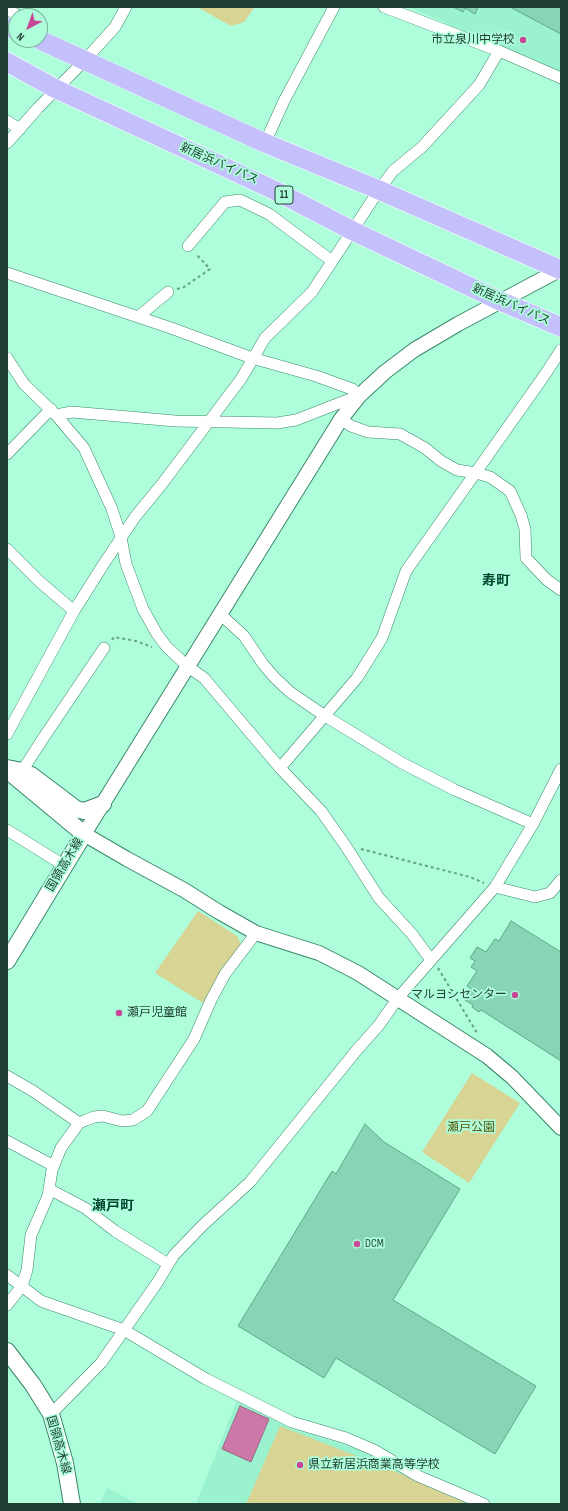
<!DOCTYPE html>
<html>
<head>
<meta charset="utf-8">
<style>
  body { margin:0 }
  #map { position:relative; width:568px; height:1511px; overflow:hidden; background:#aefedb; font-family:"Sofia Sans Condensed",sans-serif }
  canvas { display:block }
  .frame { position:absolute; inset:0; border:8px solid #1f3f32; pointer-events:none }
  .north { position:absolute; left:8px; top:8px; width:40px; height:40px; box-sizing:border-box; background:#aefedb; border:1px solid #75b297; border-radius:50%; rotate:221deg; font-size:11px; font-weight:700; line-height:16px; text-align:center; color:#1f3f32 }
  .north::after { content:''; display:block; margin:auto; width:14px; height:18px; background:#c54795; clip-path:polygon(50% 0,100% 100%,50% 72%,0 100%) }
</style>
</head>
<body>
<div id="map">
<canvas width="568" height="1511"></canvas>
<div class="frame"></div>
<div class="north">N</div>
</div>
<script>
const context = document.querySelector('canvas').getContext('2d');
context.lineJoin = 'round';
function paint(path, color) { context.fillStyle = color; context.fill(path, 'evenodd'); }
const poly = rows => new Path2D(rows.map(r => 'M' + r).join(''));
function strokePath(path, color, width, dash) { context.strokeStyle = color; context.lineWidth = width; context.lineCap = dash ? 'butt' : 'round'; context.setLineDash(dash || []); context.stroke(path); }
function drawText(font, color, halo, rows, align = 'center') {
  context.font = font + ' "Sofia Sans Condensed","Noto Sans JP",sans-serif'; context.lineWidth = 3.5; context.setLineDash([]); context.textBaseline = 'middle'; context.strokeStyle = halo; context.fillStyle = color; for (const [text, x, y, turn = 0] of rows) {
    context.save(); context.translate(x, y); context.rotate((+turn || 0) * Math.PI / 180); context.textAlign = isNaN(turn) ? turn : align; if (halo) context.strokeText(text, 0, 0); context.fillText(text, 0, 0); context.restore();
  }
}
const built = poly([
  [409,7,561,7,561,74],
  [237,1400,292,1429,366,1451,413,1480,470,1504,196,1504],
  [107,1488,138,1504,100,1504]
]);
const green = poly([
  [197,7,252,7,254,8,244,22,231,26],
  [198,911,237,936,241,944,226,964,203,1003,155,973],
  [472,1073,520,1103,469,1183,422,1152],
  [280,1426,392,1470,468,1504,246,1504]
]);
const water = poly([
  [240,1406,269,1419,251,1462,222,1449,240,1406]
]);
const building = poly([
  [453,7,478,7,475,14,465,8,463,12,453,7],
  [510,7,561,7,561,34,510,7],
  [511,921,561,952,561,1061,481,1010,479,1012,472,1007,473,1005,465,1000,472,990,467,986,477,971,471,967,475,961,470,958,477,947,486,952,495,939,499,941,511,921],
  [365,1124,384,1142,460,1189,393,1300,536,1386,495,1454,336,1358,324,1378,238,1326,332,1171,336,1174,365,1124]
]);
const path = poly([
  [177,289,184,287,210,269,196,254],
  [112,640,114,637,136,641,152,647],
  [361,849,470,877,484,883],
  [438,968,477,1033]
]);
const minor = poly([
  [384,7,499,51,561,78],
  [7,9,19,16],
  [7,121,20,129],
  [7,143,38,108,86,59,115,27,126,7],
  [265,143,284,101,334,7],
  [188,246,225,202,240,200,269,214,332,261],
  [7,273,171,328,252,358,316,376,352,389,360,395],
  [138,317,168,292],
  [7,358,24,384,56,415,84,448,112,509,121,537,126,564,143,609,157,634,166,646,187,666,204,678,280,768,321,811,345,845,379,898,412,934,431,960],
  [56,415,72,412,175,421,277,423,296,420,360,395],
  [341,419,351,426,368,432,400,434,425,448,441,461,457,470,476,473,490,477,510,491,521,515,525,529,526,558,547,580,561,590],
  [7,454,51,409],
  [7,549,40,582,74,611],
  [220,614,244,636,263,664,275,678,290,692,325,716,402,763,455,790,533,824],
  [7,734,74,611,103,565,135,517,162,484,241,379,265,338,312,292,379,190,393,171,422,147,479,85,499,51],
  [280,768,357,678,382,638,406,571,544,376,561,350],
  [22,771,44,737,104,648],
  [7,830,65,866],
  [495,887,535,897,550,893,561,880],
  [7,1076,33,1091,79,1123],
  [7,1141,54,1166],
  [49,1189,85,1208,115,1231,168,1264],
  [7,1275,41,1301,124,1330,206,1379,292,1422,346,1438,374,1450,418,1476,484,1504],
  [7,1305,22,1286,27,1270,31,1235,48,1196,52,1170,61,1148,79,1123,86,1120,94,1117,103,1116,122,1121,133,1120,147,1111,194,1039,211,1000,225,974,256,933],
  [51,1414,101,1363,157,1283,174,1255,203,1225,250,1182,356,1051,379,1025,398,998,495,887,533,824,561,769]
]);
const tertiary = poly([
  [561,269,458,324,414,350,385,372,360,395,341,419,84,834,127,859,184,890,219,912,256,933,319,953,358,973,487,1056,512,1077,561,1128]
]);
const secondary = poly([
  [7,768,22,771,31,775,76,809,84,811,103,804],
  [7,770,84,834,7,961],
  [7,1351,33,1385,51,1414,65,1463,72,1504]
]);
const trunk = poly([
  [7,27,16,30],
  [40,40,265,143,379,190,561,270],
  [7,62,56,89,274,190,353,231,500,301,561,327]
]);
const markers = [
  [523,40,4,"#c54795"],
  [515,995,4,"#c54795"],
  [119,1013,4,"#c54795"],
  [357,1244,4,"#c54795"],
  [300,1465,4,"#c54795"]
];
const shields = [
  [284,195,18]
];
const shieldNames = [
  ["11",284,195]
];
const poiNames = [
  ["市立泉川中学校",515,40,"right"],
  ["マルヨシセンター",507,995,"right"],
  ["瀬戸児童館",127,1013],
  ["DCM",365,1244],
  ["県立新居浜商業高等学校",308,1465]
];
const streetNames = [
  ["新居浜バイパス",219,164,24],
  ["新居浜バイパス",511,305,24],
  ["国領高木線",65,865,-59],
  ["国領高木線",58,1445,74]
];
const parkNames = [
  ["瀬戸公園",471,1128]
];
const quarterNames = [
  ["寿町",496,581],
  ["瀬戸町",113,1206]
];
paint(built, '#9af2ce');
paint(green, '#d7d494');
paint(water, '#cd79a8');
strokePath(water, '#996885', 1);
paint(building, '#87d5b4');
strokePath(building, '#5daa8b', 1);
strokePath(minor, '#39886a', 12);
strokePath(tertiary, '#39886a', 16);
strokePath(secondary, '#39886a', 18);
strokePath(trunk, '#fff', 20);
strokePath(path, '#68a189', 2, [3, 3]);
strokePath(minor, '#fff', 11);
strokePath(tertiary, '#fff', 14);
strokePath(secondary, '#fff', 16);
strokePath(trunk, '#c3c0fc', 19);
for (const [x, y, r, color] of markers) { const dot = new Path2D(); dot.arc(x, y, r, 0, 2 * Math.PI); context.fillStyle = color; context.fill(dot); strokePath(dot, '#aefedb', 1.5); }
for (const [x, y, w] of shields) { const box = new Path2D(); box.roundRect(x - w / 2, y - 9, w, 18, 3); context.fillStyle = '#aefedb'; context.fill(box); strokePath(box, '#1f3f32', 1); }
drawText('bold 11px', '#1f3f32', null, shieldNames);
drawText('12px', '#1f3f32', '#aefedb', poiNames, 'left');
drawText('12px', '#1f3f32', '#aefedb', streetNames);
drawText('12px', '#595508', '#aefedb', parkNames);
drawText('bold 14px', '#004530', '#aefedb', quarterNames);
</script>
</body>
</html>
